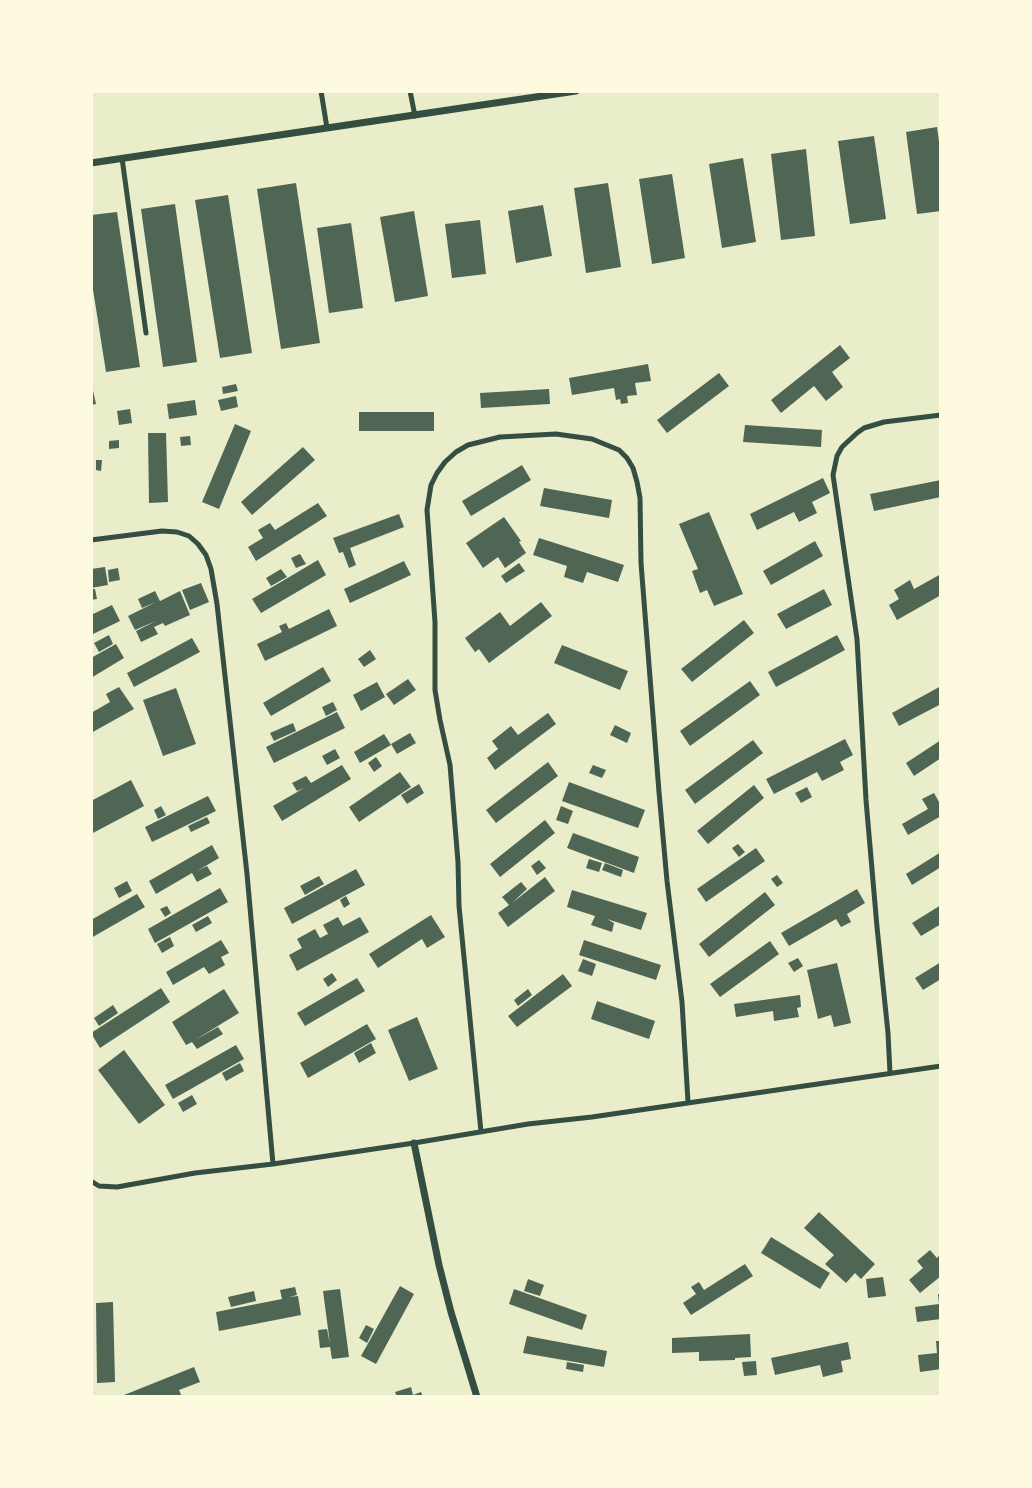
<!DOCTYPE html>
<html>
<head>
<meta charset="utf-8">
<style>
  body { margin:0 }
  #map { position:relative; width:1032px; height:1488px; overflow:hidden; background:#e9edc9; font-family:Roboto,sans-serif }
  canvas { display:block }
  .frame { position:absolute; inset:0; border:93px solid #fefae0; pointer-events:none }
</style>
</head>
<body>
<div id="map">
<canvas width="1032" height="1488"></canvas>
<div class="frame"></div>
</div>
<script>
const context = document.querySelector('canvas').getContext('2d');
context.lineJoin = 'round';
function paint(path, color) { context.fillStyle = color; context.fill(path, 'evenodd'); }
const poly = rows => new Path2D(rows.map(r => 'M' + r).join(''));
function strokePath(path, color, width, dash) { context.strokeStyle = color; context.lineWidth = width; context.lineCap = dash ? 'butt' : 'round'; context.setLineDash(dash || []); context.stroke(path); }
const building = poly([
  [937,127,941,156,941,211,917,214,906,132],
  [874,136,886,219,850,224,838,141],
  [806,149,815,236,781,240,771,154],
  [743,158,756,242,722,248,709,164],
  [672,174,685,258,652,264,639,179],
  [296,183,320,343,281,349,257,189],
  [608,183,621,267,586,273,574,188],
  [228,195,252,353,220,358,195,200],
  [175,204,197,362,163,367,141,209],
  [543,205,552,256,516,263,508,211],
  [414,211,428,296,395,302,380,217],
  [117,212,140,367,106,372,91,277,91,215],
  [480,220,486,274,452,278,445,224],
  [351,223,363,308,329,313,317,228],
  [840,345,850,358,832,372,843,387,826,401,814,386,781,413,771,400],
  [648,364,651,381,635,383,637,395,627,396,628,403,621,404,620,399,616,400,614,388,572,395,569,378],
  [719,373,729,386,667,433,657,420],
  [236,384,238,391,223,394,222,387],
  [91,386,92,386,96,404,91,405],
  [549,389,550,404,481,408,480,393],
  [236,396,238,407,221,411,218,400],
  [195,400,197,415,169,419,167,404],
  [130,409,132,423,119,425,117,411],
  [359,412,434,412,434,431,359,431],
  [235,424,251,431,219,509,202,502],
  [745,425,822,430,821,447,743,442],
  [148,433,166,433,168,502,149,503],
  [190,436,191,445,181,446,180,437],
  [119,440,119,448,109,449,109,441],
  [303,447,315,460,252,515,241,502],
  [96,460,102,460,101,471,96,470],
  [522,465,531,480,471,516,462,501],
  [823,478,830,493,812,502,817,513,799,522,794,512,757,530,750,514],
  [941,480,941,497,874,511,870,494],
  [544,488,612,500,609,518,540,506],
  [318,503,327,516,256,561,248,547,263,538,258,530,270,523,275,530],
  [709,512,743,594,714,606,707,590,700,593,692,571,698,569,679,524],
  [399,514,404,527,350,548,356,565,349,568,343,552,339,553,333,538],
  [504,517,521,541,519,542,526,553,505,568,498,557,483,568,466,543],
  [539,538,624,565,618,582,587,572,583,583,564,577,567,566,533,555],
  [815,541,823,556,771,585,763,571],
  [300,554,306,564,296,568,291,558],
  [318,560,326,575,261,613,252,599],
  [404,561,411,575,350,603,344,589],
  [519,563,525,571,506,583,501,576],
  [105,567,108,585,91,588,91,569],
  [118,568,120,580,109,582,108,570],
  [281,569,287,577,271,586,266,578],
  [941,574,941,595,897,620,889,605,899,599,894,590,910,580,914,589],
  [201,583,209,602,190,610,182,590],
  [91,589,95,589,97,599,91,600],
  [824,589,832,605,786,629,777,614],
  [155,591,160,601,180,591,190,615,165,626,163,623,154,627,158,634,141,642,136,631,156,621,135,630,128,616,156,602,142,608,138,599],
  [541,602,552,616,489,663,479,649,475,652,465,638,500,612,510,626],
  [112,605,120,621,91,635,91,615],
  [329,609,337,626,265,661,257,644,282,632,279,626,286,623,289,629],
  [744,620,754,633,692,682,681,669],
  [109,635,113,644,99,652,94,643],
  [837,635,845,650,776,687,768,672],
  [192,638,200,652,134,687,127,673],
  [116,644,124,658,91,678,91,658],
  [562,645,628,671,620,690,554,663],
  [370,650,376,659,364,667,358,659],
  [323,667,331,681,271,716,263,703],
  [408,679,416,690,394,705,386,694],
  [750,681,760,695,690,746,680,731],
  [377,682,385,697,361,711,353,695],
  [941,686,941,704,899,726,892,713],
  [119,687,134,709,91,733,91,713,110,702,106,694],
  [176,688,196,744,163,756,143,700],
  [333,702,337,710,326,716,322,707],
  [337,712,345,728,274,763,266,747],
  [548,713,556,724,495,770,487,758,498,749,492,741,511,726,518,735],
  [293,723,296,731,274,741,270,733],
  [615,725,631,733,627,743,610,735],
  [410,733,416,743,397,754,391,744],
  [384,734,391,745,360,763,354,752],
  [845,739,853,755,840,762,844,770,822,781,817,772,774,794,766,779],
  [753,740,763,753,695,804,685,790],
  [941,740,941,758,914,776,906,763],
  [335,749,340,758,327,765,322,756],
  [376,757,382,766,374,772,368,763],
  [548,762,558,776,496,823,486,810],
  [342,765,351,779,282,821,273,806,304,788,297,791,292,783,306,776,311,783],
  [593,765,606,770,602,778,589,773],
  [400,772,411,787,359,822,349,807],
  [131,780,144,806,91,834,91,801],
  [569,782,645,810,638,828,562,801],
  [419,784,424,793,407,804,401,795],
  [754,785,764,798,708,844,697,831],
  [807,787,812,797,801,803,795,793],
  [934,793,939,802,941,801,941,816,908,835,902,824,928,809,922,799],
  [208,796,216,811,152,842,145,827],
  [161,806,166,815,158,819,154,810],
  [561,806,573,811,568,824,556,820],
  [207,817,210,823,191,832,188,826],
  [545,820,555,833,500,877,490,864],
  [573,833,639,857,634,873,567,848],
  [738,844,745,852,739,857,732,848],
  [212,845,219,858,197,871,207,866,212,874,197,882,192,873,156,894,149,881],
  [756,848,765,861,706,902,697,889],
  [941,852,941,867,912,885,906,874],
  [589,859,602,863,599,872,586,868],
  [539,860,546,868,537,875,531,866],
  [605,863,623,870,621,877,602,870],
  [356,869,365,885,292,924,284,908],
  [777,875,783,883,777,887,771,879],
  [319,876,324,884,305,895,300,886],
  [545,877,555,891,508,927,498,913,509,905,502,897,521,882,527,889,512,903],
  [127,881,132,891,119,898,114,888],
  [220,888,228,902,155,943,148,929],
  [857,889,865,903,847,914,851,922,841,927,836,919,789,946,781,933],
  [572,890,647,913,641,930,607,919,614,923,612,932,591,925,595,916,567,907],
  [765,892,775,905,709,957,699,944],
  [137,894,145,907,91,938,91,920],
  [346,896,350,904,344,908,340,900],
  [941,905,941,924,921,936,912,923],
  [167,906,171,913,165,917,160,909],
  [431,915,445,937,427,948,422,939,378,968,369,954],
  [208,916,212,923,196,932,192,925],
  [338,917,343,926,360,917,369,932,297,971,289,955,302,948,297,939,315,929,320,938,328,934,323,925],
  [170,937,174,946,162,953,157,944],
  [221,940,229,953,221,957,225,965,209,974,204,967,173,985,166,972],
  [584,940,661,965,656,980,579,955],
  [770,941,779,954,720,997,710,984],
  [798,958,803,966,794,972,788,963],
  [583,959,596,964,592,976,578,971],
  [941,962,941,979,923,990,915,978],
  [837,963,851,1023,834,1027,831,1015,818,1019,807,970],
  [332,973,337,980,328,987,323,979],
  [563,974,572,986,517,1027,508,1016],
  [357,978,365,991,305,1026,297,1013],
  [161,988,170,1002,100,1048,91,1033],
  [224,989,239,1013,195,1040,218,1027,223,1034,197,1049,192,1042,186,1045,172,1022],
  [528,989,532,995,518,1006,514,1000],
  [800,995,801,1007,797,1008,799,1017,774,1021,773,1011,736,1017,734,1004],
  [597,1001,655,1021,649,1039,591,1019],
  [113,1005,118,1013,99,1026,94,1018],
  [417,1017,438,1069,409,1081,388,1030],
  [367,1024,376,1039,308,1078,300,1063],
  [371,1043,376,1053,359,1063,354,1053],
  [236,1045,244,1059,173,1099,165,1085],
  [124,1050,165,1105,139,1124,98,1070],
  [240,1063,244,1071,226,1081,222,1073],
  [192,1095,197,1104,183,1112,178,1103],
  [819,1212,875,1264,861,1279,855,1273,846,1283,825,1264,834,1255,804,1228],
  [771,1237,830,1273,820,1289,761,1253],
  [930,1250,937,1258,941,1254,941,1276,920,1293,909,1280,923,1268,917,1261],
  [745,1264,753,1276,691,1315,683,1303,696,1294,691,1287,699,1282,704,1290],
  [883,1277,886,1296,868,1298,866,1279],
  [528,1279,544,1285,540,1296,524,1291],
  [400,1286,414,1294,376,1364,361,1356],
  [295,1287,297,1295,289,1297,298,1296,301,1315,219,1331,216,1312,282,1299,280,1290],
  [340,1289,349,1357,332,1359,330,1347,320,1348,318,1330,327,1329,330,1344,323,1291],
  [514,1289,587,1315,582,1330,509,1304],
  [254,1291,256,1301,231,1307,228,1297],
  [938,1294,941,1294,941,1319,917,1322,915,1307,939,1304],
  [113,1302,115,1382,97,1383,96,1303],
  [366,1325,374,1329,367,1343,359,1338],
  [750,1334,751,1357,735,1358,735,1360,699,1361,699,1352,672,1353,672,1338],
  [527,1336,607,1351,604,1367,523,1353],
  [936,1341,941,1341,941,1369,920,1372,918,1355,937,1353],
  [848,1342,851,1359,841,1361,843,1372,823,1377,820,1365,775,1375,771,1358],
  [756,1361,757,1375,744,1376,742,1362],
  [567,1362,584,1365,583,1372,566,1369],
  [194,1367,200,1382,179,1390,182,1397,167,1397,167,1396,163,1397,119,1397],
  [411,1387,413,1395,421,1392,423,1397,397,1397,395,1392]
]);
const service = poly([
  [321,91,327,128],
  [410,91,415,116],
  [122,158,146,333],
  [91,540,162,531,177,532,189,536,198,544,206,555,211,569,217,604,247,874,273,1164,195,1173,117,1187,99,1186,91,1181],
  [890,1073,888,1033,877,927,866,800,857,639,833,475,837,456,842,447,857,433,864,428,884,422,941,415],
  [481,1132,459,906,458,862,450,765,440,720,435,690,435,622,427,510,431,485,437,473,445,462,456,452,468,445,500,437,556,434,592,439,619,450,627,458,633,468,637,482,640,498,641,563,659,792,667,881,682,1002,688,1102],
  [273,1164,414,1143,528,1124,592,1117,941,1066]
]);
const minor = poly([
  [91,163,576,91],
  [414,1143,439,1265,451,1312,477,1397]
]);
paint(building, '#4f6655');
strokePath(service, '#344e41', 5);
strokePath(minor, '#344e41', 7);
</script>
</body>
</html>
